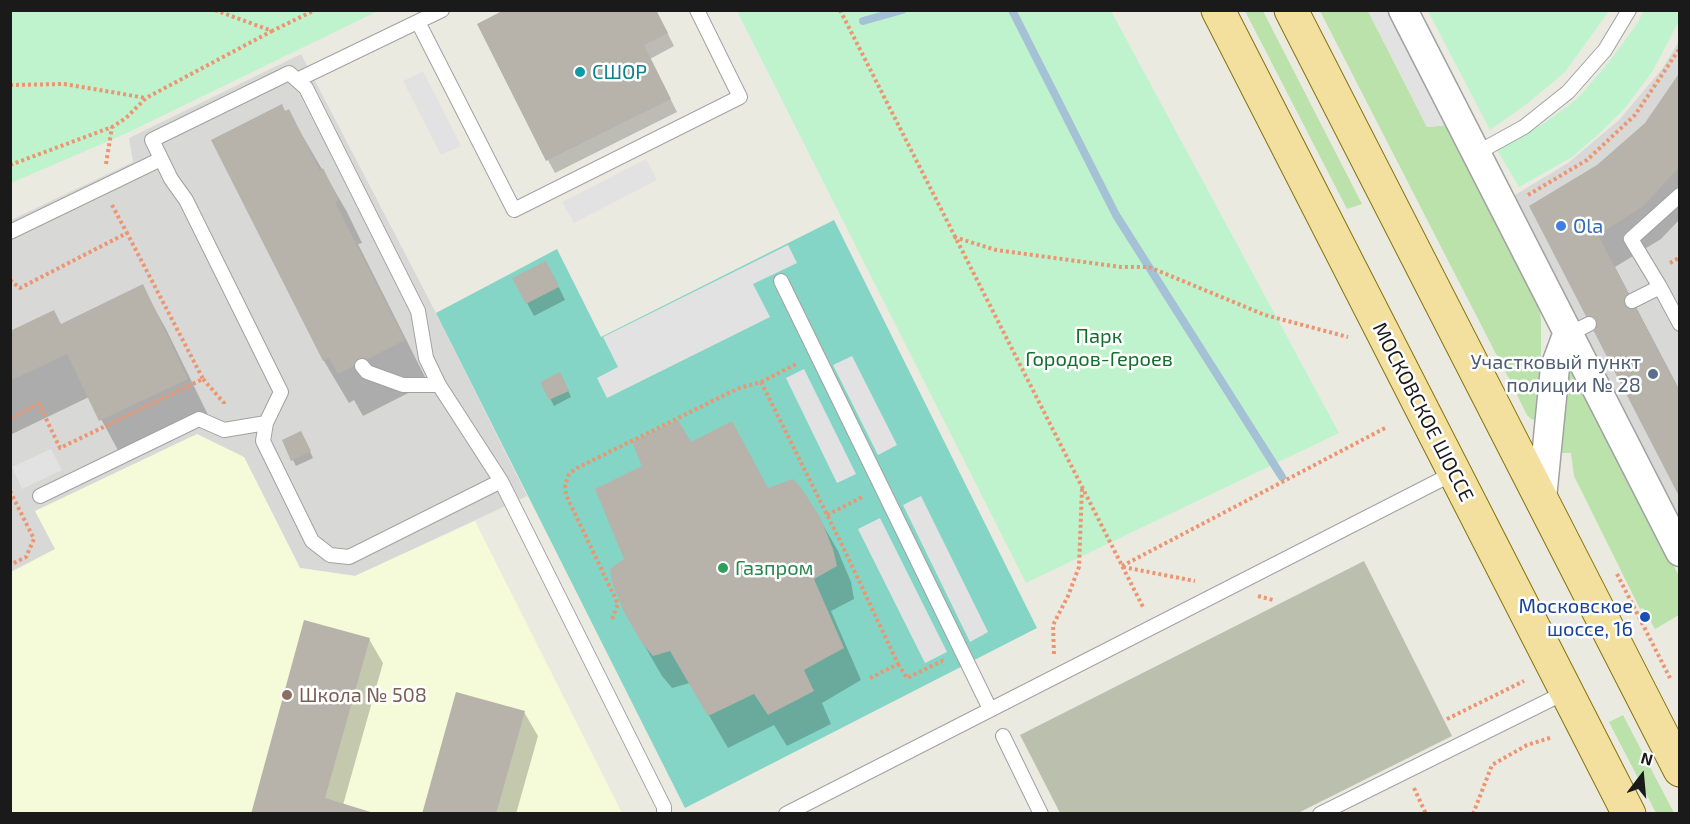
<!DOCTYPE html>
<html>
<head>
<meta charset="utf-8">
<style>
  body { margin:0 }
  #map { position:relative; width:1690px; height:824px; overflow:hidden; background:#ebeae1; font-family:"Exo 2",sans-serif }
  canvas { display:block }
  .frame { position:absolute; inset:0; border:12px solid #1a1a1a; pointer-events:none }
  .north { position:absolute; left:1612px; top:746px; width:60px; height:60px; -webkit-text-stroke:4px #fff; paint-order:stroke; rotate:16deg; font-size:16px; font-weight:700; line-height:24px; text-align:center; color:#1a1a1a }
  .north::after { content:''; display:block; margin:auto; width:21px; height:27px; background:#1a1a1a; clip-path:polygon(50% 0,100% 100%,50% 72%,0 100%) }
</style>
</head>
<body>
<div id="map">
<canvas width="1690" height="824"></canvas>
<div class="frame"></div>
<div class="north">N</div>
</div>
<script>
const context = document.querySelector('canvas').getContext('2d');
context.lineJoin = 'round';
function paint(path, color) { context.fillStyle = color; context.fill(path, 'evenodd'); }
const poly = rows => new Path2D(rows.map(r => 'M' + r).join(''));
function strokePath(path, color, width, dash) { context.strokeStyle = color; context.lineWidth = width; context.lineCap = dash ? 'butt' : 'round'; context.setLineDash(dash || []); context.stroke(path); }
function drawText(font, color, halo, rows, align = 'center') {
  context.font = font + ' "Exo 2",sans-serif'; context.lineWidth = 5; context.setLineDash([]); context.textBaseline = 'middle'; context.strokeStyle = halo; context.fillStyle = color; for (const [text, x, y, turn = 0] of rows) {
    context.save(); context.translate(x, y); context.rotate((+turn || 0) * Math.PI / 180); context.textAlign = isNaN(turn) ? turn : align; if (halo) context.strokeText(text, 0, 0); context.fillText(text, 0, 0); context.restore();
  }
}
const residential = poly([
  [1679,41,1679,525,1510,198,1568,163,1619,120,1662,69],
  [301,54,436,313,527,496,355,576,300,568,244,457,36,512,56,549,11,572,11,220,133,162,129,138]
]);
const education = poly([
  [197,434,244,457,300,568,355,576,475,521,622,813,11,814,11,572,55,549,35,511]
]);
const construction = poly([
  [1364,561,1452,736,1298,813,1060,813,1020,735]
]);
const grass = poly([
  [1245,11,1263,11,1362,204,1347,209],
  [1320,11,1368,11,1427,127,1448,125,1538,299,1541,320,1541,409,1540,417,1535,420,1531,419,1527,415,1499,359,1500,358,1496,354],
  [1572,367,1679,576,1679,615,1655,629,1643,608,1640,609,1580,488,1574,476,1571,453,1560,453,1567,368],
  [1623,715,1674,813,1656,813,1609,722]
]);
const park = poly([
  [11,10,378,10,378,11,127,133,11,183],
  [1644,10,1679,11,1679,21,1652,72,1625,108,1600,133,1572,157,1519,187,1497,150,1543,124,1577,99,1609,62,1637,24],
  [737,11,1111,11,1339,433,1026,583],
  [1428,11,1609,11,1565,72,1528,103,1490,130]
]);
const pitch = poly([
  [834,220,1037,628,685,808,436,313,557,249,601,337]
]);
const parking = poly([
  [1368,11,1389,11,1448,125,1427,127],
  [423,71,461,146,441,155,403,81],
  [646,159,657,180,574,223,562,202],
  [788,245,797,263,753,284,770,317,607,398,597,378,618,367,603,337],
  [852,356,897,445,878,455,833,365],
  [804,369,856,474,837,483,786,378],
  [51,449,62,470,22,489,12,467],
  [921,496,988,632,970,642,903,505],
  [880,518,947,652,925,663,858,529]
]);
const shadow = poly([
  [656,10,674,46,650,59,677,112,555,173,548,160],
  [1680,75,1680,219,1661,239,1615,267,1680,391,1531,206,1598,166,1646,124],
  [288,111,347,212,362,243,358,244,428,383,363,416,354,400,349,403,324,361,213,141],
  [553,275,565,300,534,316,527,303],
  [142,286,166,329,211,421,125,463,89,397,10,435,10,333,61,325],
  [563,379,571,397,554,406,542,382],
  [304,438,313,458,296,466,293,460],
  [690,444,819,518,838,551,851,582,854,599,831,611,861,680,822,703,831,724,787,746,774,725,728,748,690,683,672,688,662,676,625,612,626,559],
  [369,639,383,663,343,805,252,814],
  [524,712,538,736,516,814,424,814]
]);
const stream = poly([
  [1012,10,1116,215,1282,477],
  [863,21,902,10]
]);
const building = poly([
  [504,10,656,10,668,33,644,45,671,99,546,161,477,24],
  [1680,72,1680,167,1642,207,1598,235,1680,392,1680,498,1529,206,1597,165,1645,123],
  [282,104,285,111,289,109,320,171,323,168,339,200,335,202,405,340,338,374,329,358,323,361,211,140],
  [546,261,559,287,526,304,512,278],
  [143,284,188,379,99,421,67,354,10,381,10,331,54,310,61,324],
  [560,372,569,391,549,400,540,382],
  [678,420,691,442,732,421,768,488,793,479,802,489,820,517,833,549,837,566,814,579,844,648,804,670,814,691,768,715,754,694,708,716,670,651,653,656,642,643,624,612,612,582,610,569,624,559,595,489,642,466,632,442],
  [301,431,311,451,291,461,282,440],
  [304,620,370,638,325,798,377,814,251,814],
  [456,692,525,711,496,814,422,814]
]);
const path = poly([
  [215,10,272,31,315,10],
  [840,10,1144,609],
  [10,85,64,84,146,98],
  [106,164,112,127],
  [10,165,112,127,126,118,146,98,272,31],
  [1528,195,1587,160,1635,115,1680,48],
  [112,205,127,233],
  [954,237,996,250,1121,267,1149,267,1265,315,1348,337],
  [1670,263,1680,257],
  [10,280,20,288,127,233,203,379,60,448,39,404,10,418],
  [203,379,224,403,224,407],
  [761,382,798,363],
  [1679,392,1680,391],
  [10,491,34,539,26,557,10,565],
  [827,515,864,496],
  [1122,566,1387,427],
  [1123,567,1195,581],
  [1617,574,1670,678],
  [1258,596,1273,600],
  [612,619,618,604,566,495,565,485,569,474,577,468,739,388,761,382,845,551,898,664,868,679],
  [1054,654,1053,625,1068,596,1079,567,1082,488],
  [898,664,907,678,942,661,945,662],
  [1447,719,1524,681],
  [1414,788,1426,814],
  [1473,814,1492,765,1527,745,1553,737]
]);
const lane = poly([
  [418,22,514,210,740,97,697,10],
  [297,80,442,10],
  [1475,154,1524,127,1568,92,1605,50,1629,10],
  [1680,195,1631,239,1660,287,1680,324],
  [10,232,161,159],
  [781,281,990,709],
  [1632,301,1660,287],
  [1567,335,1589,324],
  [362,366,367,372,403,385,439,385],
  [501,481,349,557,330,555,312,541,263,441,266,423,281,392,186,200,171,179,152,140,289,73,306,88,418,311,426,358,439,385,501,481,664,807,664,814],
  [40,496,199,419,224,430,266,423],
  [1003,736,1041,814],
  [786,814,1454,473],
  [1320,814,1566,692]
]);
const street = poly([
  [1403,10,1680,552],
  [1542,498,1555,367,1567,335]
]);
const primary = poly([
  [1218,10,1629,814],
  [1291,10,1680,770]
]);
const markers = [
  [580,72,6,"#0f9aa8"],
  [1561,226,6,"#3f7fe0"],
  [1653,374,6,"#5c6f8a"],
  [723,568,6,"#2e9e5b"],
  [1645,617,6,"#1a4fb4"],
  [287,695,6,"#8d6e63"]
];
const cultureNames = [
  ["СШОР",592,72]
];
const shopNames = [
  ["Ola",1573,226]
];
const parkNames = [
  ["Парк",1099,336],
  ["Городов-Героев",1099,359]
];
const serviceNames = [
  ["Участковый пункт",1641,362],
  ["полиции № 28",1641,385]
];
const streetNames = [
  ["МОСКОВСКОЕ ШОССЕ",1423,412,63]
];
const leisureNames = [
  ["Газпром",735,568]
];
const transitNames = [
  ["Московское",1633,606],
  ["шоссе, 16",1633,629]
];
const educationNames = [
  ["Школа № 508",299,695]
];
paint(residential, '#d8d8d7');
paint(education, '#f5fbd9');
paint(construction, '#bbbfad');
paint(grass, '#bae2aa');
paint(park, '#bff3ce');
paint(pitch, '#84d5c5');
paint(parking, '#e2e2e2');
paint(shadow, '#0003');
strokePath(stream, '#a4c1d6', 8);
paint(building, '#b7b2aa');
strokePath(lane, '#a1a1a1', 16);
strokePath(street, '#a1a1a1', 31);
strokePath(primary, '#84740c', 35);
strokePath(path, '#ed9570', 4, [3, 3]);
strokePath(lane, '#fff', 14);
strokePath(street, '#fff', 28);
strokePath(primary, '#f3df9e', 33);
for (const [x, y, r, color] of markers) { const dot = new Path2D(); dot.arc(x, y, r, 0, 2 * Math.PI); context.fillStyle = color; context.fill(dot); strokePath(dot, '#fff', 2); }
drawText('20px', '#0d838f', '#fff', cultureNames, 'left');
drawText('20px', '#366cbe', '#fff', shopNames, 'left');
drawText('20px', '#146d2d', '#fff', parkNames);
drawText('20px', '#4e5e75', '#fff', serviceNames, 'right');
drawText('20px', '#1a1a1a', '#fff', streetNames);
drawText('20px', '#27864d', '#fff', leisureNames, 'left');
drawText('20px', '#164399', '#fff', transitNames, 'right');
drawText('20px', '#785e54', '#fff', educationNames, 'left');
</script>
</body>
</html>
